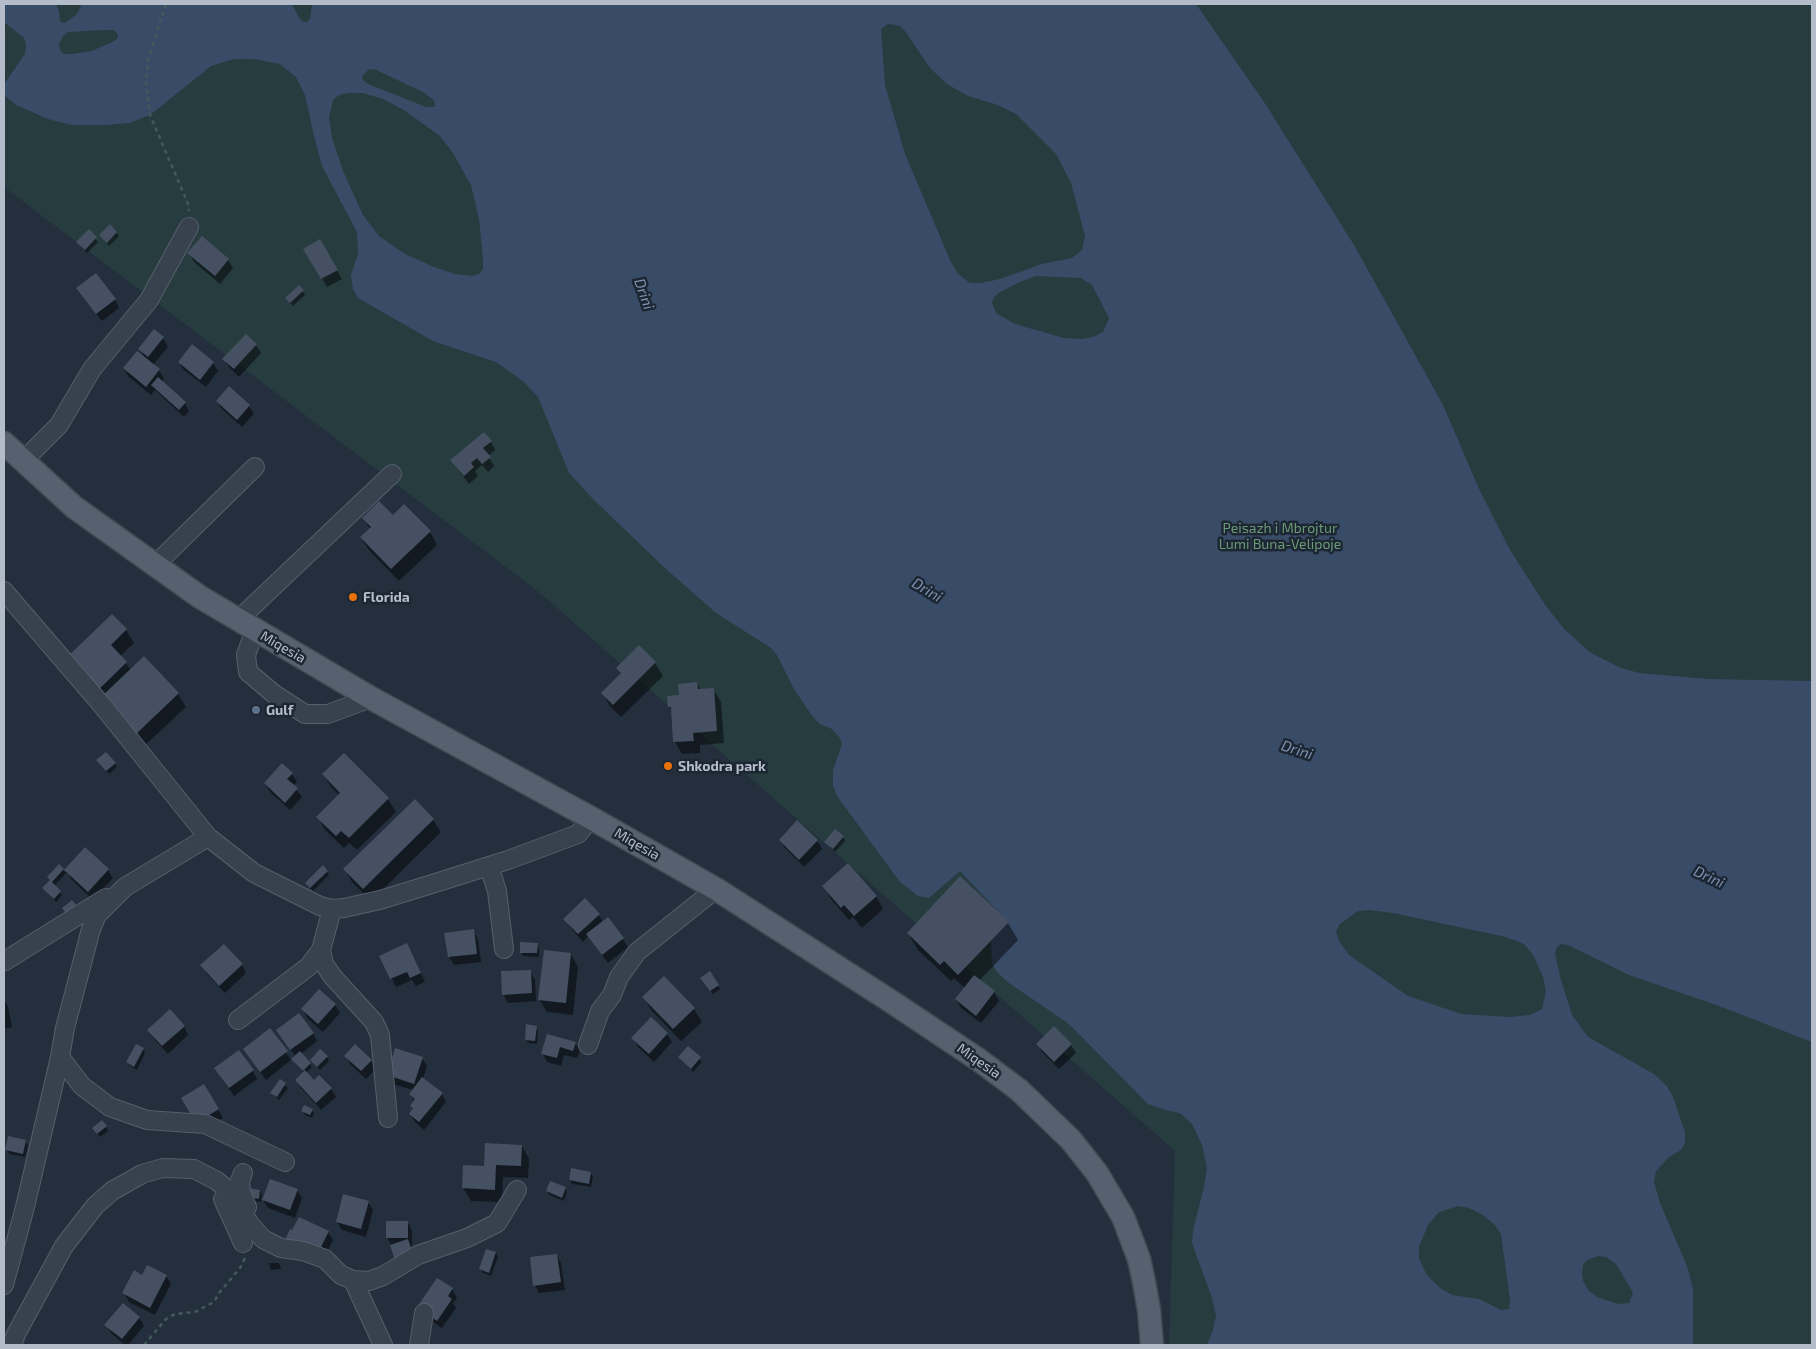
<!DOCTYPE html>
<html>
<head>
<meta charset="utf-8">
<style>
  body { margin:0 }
  #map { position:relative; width:1816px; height:1349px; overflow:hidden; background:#242f3e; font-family:"Exo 2",sans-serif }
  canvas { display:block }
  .frame { position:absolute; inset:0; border:5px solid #b4bcc9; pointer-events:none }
</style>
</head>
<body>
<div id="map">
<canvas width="1816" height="1349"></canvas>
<div class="frame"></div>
</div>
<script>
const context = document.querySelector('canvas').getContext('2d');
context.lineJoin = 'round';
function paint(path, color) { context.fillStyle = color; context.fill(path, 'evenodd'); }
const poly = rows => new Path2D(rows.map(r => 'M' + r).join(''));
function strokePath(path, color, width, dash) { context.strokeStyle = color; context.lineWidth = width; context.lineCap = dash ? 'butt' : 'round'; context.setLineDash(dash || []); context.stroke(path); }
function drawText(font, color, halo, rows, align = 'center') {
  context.font = font + ' "Exo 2",sans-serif'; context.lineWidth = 5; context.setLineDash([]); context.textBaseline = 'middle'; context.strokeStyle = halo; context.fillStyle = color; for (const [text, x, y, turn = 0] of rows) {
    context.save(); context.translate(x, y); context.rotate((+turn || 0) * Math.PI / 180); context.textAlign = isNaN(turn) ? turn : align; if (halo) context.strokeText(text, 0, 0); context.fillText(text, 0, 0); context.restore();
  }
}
const green = poly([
  [4,4,1812,4,1812,1345,1169,1345,1175,1151,540,593,4,187]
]);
const water = poly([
  [4,4,56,4,59,11,60,22,65,23,77,14,81,6,81,4,292,4,299,18,303,22,307,22,310,19,312,4,1196,4,1264,102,1354,245,1443,405,1479,489,1510,550,1546,606,1564,629,1591,653,1621,668,1639,673,1708,679,1812,681,1812,1042,1719,1006,1629,975,1568,945,1561,944,1557,947,1555,954,1561,980,1572,1015,1588,1037,1654,1074,1667,1086,1673,1097,1685,1132,1685,1142,1681,1150,1669,1157,1656,1171,1654,1182,1660,1203,1687,1266,1693,1289,1693,1345,1207,1345,1213,1330,1216,1315,1212,1298,1192,1243,1193,1230,1204,1187,1207,1168,1202,1145,1192,1124,1180,1113,1165,1110,1148,1104,1069,1024,1009,983,998,973,992,964,991,943,992,939,1008,922,960,871,929,898,918,896,900,882,837,796,833,786,833,770,842,744,840,738,832,729,820,724,813,717,794,689,777,655,771,648,716,613,666,569,594,500,569,473,538,397,524,382,496,362,433,341,358,298,353,289,351,276,358,253,357,232,322,166,314,136,305,95,296,77,280,64,254,59,234,59,211,66,150,115,129,123,106,125,71,125,48,119,16,105,4,95,4,84,25,54,26,45,24,38,4,22],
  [891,24,900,26,905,31,930,68,947,84,968,96,998,105,1016,114,1056,154,1071,183,1085,236,1082,250,1072,258,1042,264,1000,279,981,283,970,283,958,274,950,260,905,154,885,85,881,29,886,25],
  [105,30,114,30,117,33,118,37,116,40,92,51,73,54,63,54,60,50,59,44,63,36,68,32],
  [374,69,423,92,434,100,435,107,426,107,368,84,363,80,362,76,368,70],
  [348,93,363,93,383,99,404,110,440,136,453,153,471,185,479,219,483,258,483,269,479,274,473,276,455,274,434,267,405,254,379,236,363,215,343,171,332,138,329,117,333,100,339,95],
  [1036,276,1081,278,1092,285,1109,318,1103,332,1093,337,1082,339,1064,338,1015,324,996,313,992,303,994,297,1000,292,1018,283],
  [1369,910,1393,913,1506,937,1524,944,1533,955,1543,977,1546,991,1542,1009,1530,1015,1509,1017,1461,1014,1408,996,1349,955,1339,941,1336,931,1340,924,1358,911],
  [1458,1206,1469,1208,1481,1214,1494,1224,1501,1234,1510,1300,1509,1309,1501,1310,1479,1299,1452,1295,1440,1288,1427,1275,1419,1259,1419,1247,1428,1225,1439,1212],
  [1598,1256,1606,1257,1615,1263,1621,1272,1633,1293,1629,1303,1618,1304,1597,1297,1589,1291,1583,1281,1582,1273,1583,1265,1587,1260]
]);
const shadow = poly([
  [110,226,119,236,109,246,101,235],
  [89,231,98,242,87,253,78,242],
  [319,241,342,279,327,287,305,249],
  [189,253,228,260,233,268,220,284,194,262],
  [299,287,305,295,293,306,289,302],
  [83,297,115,299,119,308,102,321],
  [163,338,168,347,153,365,159,370,164,379,161,382,185,403,189,411,184,417,155,390,151,395,129,377,124,369,146,360,140,349],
  [256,345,261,353,239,377,229,367,224,359],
  [192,346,213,363,218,371,206,387,184,370,179,362],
  [217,401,249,406,254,414,242,427,222,409],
  [491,442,495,450,488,456,494,466,488,472,482,465,475,471,478,476,469,484,452,461],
  [393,517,430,532,437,545,399,581,369,550,361,538,370,529,363,518],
  [112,616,126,630,134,643,120,656,131,670,144,658,178,694,186,707,142,748,73,673],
  [655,663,663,676,621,717,610,706,603,694,621,674,618,668],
  [697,683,701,690,713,689,721,702,724,743,700,745,700,753,682,754,675,742,673,713,669,706],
  [344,755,388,799,396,812,357,850,349,843,344,848,325,830,318,817,339,795,331,787,324,775],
  [115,763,117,767,109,774,100,764],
  [292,774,297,782,293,786,302,797,290,810,270,792,265,783],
  [415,800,433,820,441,832,371,901,352,882,345,870],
  [797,822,817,841,822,849,804,867,785,848,780,840],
  [843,837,845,841,835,852,826,842],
  [85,849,108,870,113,878,93,900,71,879,67,872,54,886,62,895,56,902,44,888,50,881,48,877,63,870,65,872],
  [327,872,329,875,313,891,308,886],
  [824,886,876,896,883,909,862,928,853,917,849,920,831,899],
  [599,915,603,922,608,919,628,947,608,963,588,936,583,942,570,927,565,919],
  [1008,923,1018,940,979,981,994,992,999,1001,981,1023,961,1008,956,999,965,988,954,978,951,981,918,950,908,933],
  [473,930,478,939,481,962,454,965,449,957,446,934],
  [537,944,539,948,539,957,523,956,521,952],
  [411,952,425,982,416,986,412,980,396,987,381,956],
  [571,954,578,967,573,1015,547,1012,539,999],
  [202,965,242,965,246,973,225,993,207,974],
  [530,971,535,980,536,1001,508,1003,503,994],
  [710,973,720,989,713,994,702,978],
  [664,978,694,1009,702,1022,681,1041,651,1010,644,997],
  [4,1000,8,1007,12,1027,4,1029],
  [335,1005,340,1013,323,1032,307,1018,303,1009],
  [651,1019,667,1034,672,1042,654,1062,638,1047,633,1038],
  [184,1026,188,1035,168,1054,154,1039,149,1030],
  [536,1027,538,1030,537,1044,528,1043,526,1039],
  [270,1030,291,1060,266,1080,244,1050],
  [277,1031,313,1033,317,1041,301,1054,312,1067,306,1073,314,1081,331,1089,336,1097,321,1110,301,1088,296,1080,304,1073,295,1063,293,1060,296,1057],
  [548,1035,575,1043,580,1051,577,1058,564,1055,561,1066,547,1062,543,1054],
  [1038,1044,1071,1045,1076,1053,1059,1069,1042,1052],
  [688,1048,702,1062,693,1072,680,1057],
  [143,1049,145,1053,137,1070,130,1066,128,1062],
  [346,1056,371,1060,376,1069,366,1079,350,1064],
  [327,1057,329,1061,320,1070,311,1060],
  [422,1058,427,1066,423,1079,442,1094,446,1102,424,1130,415,1122,410,1114,414,1110,411,1106,415,1102,410,1094,413,1090,393,1084,388,1075],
  [253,1071,257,1079,234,1096,220,1076],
  [280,1081,288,1088,279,1100,272,1093],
  [204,1085,223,1118,201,1130],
  [312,1110,314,1114,312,1118,305,1115,303,1111],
  [106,1127,108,1131,100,1137,96,1132],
  [25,1141,28,1145,25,1157,9,1154,7,1150],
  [522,1146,529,1159,528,1178,503,1177,502,1202,471,1201,463,1188,464,1167,485,1167],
  [591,1173,593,1177,591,1187,572,1184,570,1180],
  [565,1188,567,1192,564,1201,549,1195,547,1191],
  [297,1190,302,1198,295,1218,268,1208,263,1200],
  [260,1191,262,1195,261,1202,242,1199],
  [368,1202,373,1210,366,1237,342,1230,337,1222],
  [408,1222,412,1231,412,1246,411,1246,417,1263,392,1246,387,1238],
  [328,1232,333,1240,322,1263,291,1248],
  [496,1253,498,1257,491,1276,483,1273,481,1269],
  [556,1255,561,1263,565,1290,539,1293,535,1285],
  [269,1263,279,1263,281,1269,271,1270],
  [143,1276,166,1276,171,1284,155,1315,129,1302,124,1293],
  [452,1289,457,1298,453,1303,456,1308,442,1328,423,1315],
  [139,1317,144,1326,128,1345,125,1345,111,1333,106,1325]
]);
const building = poly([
  [110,224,117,232,107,243,99,235],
  [89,229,97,237,85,250,76,242],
  [202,236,229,259,215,276,187,253],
  [320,239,338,270,321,279,303,249],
  [96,273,116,299,96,314,76,288],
  [299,285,304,290,290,303,285,298],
  [154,329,164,337,148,357,138,349],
  [246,334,257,344,234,369,222,359],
  [192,344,214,362,200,380,178,362],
  [137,351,160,369,146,387,123,368],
  [158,377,186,402,179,410,151,385],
  [229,386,250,405,237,420,216,401],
  [484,432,492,441,483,448,491,457,482,464,477,458,471,463,474,467,464,476,450,460],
  [379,501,393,515,404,504,431,531,391,569,360,537,371,527,362,518],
  [112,614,127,629,111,645,127,662,96,692,64,660],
  [639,645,656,662,613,705,601,693,621,673,616,668],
  [144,656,179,693,134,736,99,699],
  [697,682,698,689,714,688,717,731,693,733,694,741,673,742,671,707,668,707,667,696,679,695,678,684],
  [106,752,116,763,106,771,96,760],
  [344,753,389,798,349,838,341,831,336,836,316,817,340,793,322,774],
  [282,763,293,773,287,779,298,788,285,803,264,783],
  [415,799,434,819,363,889,343,869],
  [797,820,818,840,799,860,779,840],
  [835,829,844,836,833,849,824,842],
  [85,847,109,869,88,892,64,870],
  [848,863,877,896,854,916,844,905,841,908,822,886],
  [59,864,64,869,52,882,61,891,54,899,42,888,50,880,47,877],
  [323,865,328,871,310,888,305,883],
  [960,876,1009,922,958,975,944,961,940,965,907,933],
  [585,898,600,914,578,934,563,919],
  [72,900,78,908,68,916,62,908],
  [608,917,624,938,602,955,586,934],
  [474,929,477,954,448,957,444,933],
  [520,942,538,943,537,953,520,953],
  [407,943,421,973,410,978,407,972,390,979,379,956],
  [224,944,243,964,219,986,200,965],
  [544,950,571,953,566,1003,538,1000],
  [531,970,532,993,502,995,501,971],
  [710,971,719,985,710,991,700,978],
  [974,975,995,991,976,1016,955,999],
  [664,976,695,1008,673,1029,642,997],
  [319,989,336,1004,318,1024,301,1009],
  [170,1009,185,1026,162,1046,147,1030],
  [299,1013,314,1033,290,1050,276,1030],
  [651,1017,668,1033,649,1054,631,1038],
  [526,1024,537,1026,535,1041,525,1040],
  [1054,1026,1072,1044,1054,1062,1036,1044],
  [270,1028,288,1051,260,1072,243,1049],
  [547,1034,576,1042,573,1051,560,1047,557,1058,541,1054],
  [136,1044,144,1048,134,1067,126,1062],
  [355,1044,372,1060,361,1071,344,1056],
  [688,1046,701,1057,691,1069,678,1057],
  [395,1048,423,1057,414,1084,387,1075],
  [320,1049,328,1056,317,1067,310,1060],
  [239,1050,254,1070,229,1088,214,1068],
  [300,1051,311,1063,303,1071,291,1059],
  [305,1070,314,1080,319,1075,332,1088,316,1103,295,1080],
  [422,1077,443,1093,419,1122,409,1114,413,1108,410,1106,415,1099,409,1094],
  [280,1079,286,1083,277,1097,270,1093],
  [204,1084,219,1109,196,1123,181,1098],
  [304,1105,313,1109,310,1115,301,1111],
  [102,1120,107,1126,97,1134,92,1128],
  [8,1136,26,1140,23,1154,5,1150],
  [485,1143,522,1145,521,1166,496,1165,495,1190,462,1188,463,1165,484,1166],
  [571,1168,591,1172,589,1184,569,1180],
  [270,1179,298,1189,290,1210,262,1200],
  [550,1181,566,1187,562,1198,546,1191],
  [241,1187,260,1190,259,1199,239,1195],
  [343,1194,369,1201,361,1229,336,1222],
  [299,1217,329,1231,317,1255,285,1240,290,1229,292,1230],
  [386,1221,408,1221,408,1238,386,1238],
  [408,1239,413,1254,395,1260,390,1245],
  [486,1249,496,1252,489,1273,479,1269],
  [557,1254,561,1282,533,1286,530,1257],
  [147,1265,167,1275,150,1308,122,1293,134,1270,142,1275],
  [437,1278,453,1288,448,1296,452,1299,437,1321,417,1307],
  [123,1303,140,1317,122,1339,104,1325]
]);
const path = poly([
  [166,4,148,60,146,82,150,115,189,206,189,211],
  [144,1345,166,1319,175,1314,195,1312,214,1302,219,1293,240,1268,245,1258]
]);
const minor = poly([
  [23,461,59,425,92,369,149,300,189,227],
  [155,565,255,467],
  [4,591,101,704,208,837,254,873,320,906,332,909,344,908,380,900,432,884,508,860,578,834,591,818],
  [238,620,392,474],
  [255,630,246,655,248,672,274,694,305,714,328,714,371,698],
  [208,837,125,887,97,915,91,929,65,1028,60,1057,82,1086,110,1107,147,1120,205,1124,285,1162],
  [489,866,497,891,504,949],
  [321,950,324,964,333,977,374,1022,380,1035,388,1118],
  [5,961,106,898],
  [238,1020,308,967,321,950,332,909],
  [588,1045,600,1011,612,995,619,977,637,952,716,889],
  [243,1173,240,1181,241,1192,247,1207],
  [223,1199,243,1243],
  [353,1280,383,1345],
  [4,1285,25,1207,60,1057],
  [12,1345,16,1334,64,1246,95,1206,112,1191,142,1174,163,1168,194,1169,217,1181,230,1192,249,1223,263,1239,281,1248,303,1251,325,1259,341,1275,353,1280,369,1281,383,1276,418,1255,467,1238,497,1223,517,1190],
  [419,1345,424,1313]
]);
const major = poly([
  [4,443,74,507,200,597,371,698,591,818,716,889,892,1002,979,1060,1019,1090,1071,1140,1097,1173,1123,1217,1139,1259,1144,1282,1149,1310,1152,1345]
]);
const markers = [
  [353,597,5,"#e8710a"],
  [256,710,5,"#5c6f8a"],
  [668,766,5,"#e8710a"]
];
const parkNames = [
  ["Peisazh i Mbrojtur",1280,528],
  ["Lumi Buna-Velipoje",1280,544]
];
const poiNames = [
  ["Florida",363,597],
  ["Gulf",266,710],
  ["Shkodra park",678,766]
];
const streetNames = [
  ["Miqesia",283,647,30],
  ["Miqesia",637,844,30],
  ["Miqesia",979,1061,35]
];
const waterNames = [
  ["Drini",644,294,71],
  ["Drini",927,590,31],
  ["Drini",1297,750,18],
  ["Drini",1709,877,25]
];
paint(green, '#263c3f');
paint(water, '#394c67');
paint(shadow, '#0007');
paint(building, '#455162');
strokePath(minor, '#565f6c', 20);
strokePath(major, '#414a57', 25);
strokePath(path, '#44595c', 2.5, [4, 4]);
strokePath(minor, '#38414e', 18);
strokePath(major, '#56606e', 22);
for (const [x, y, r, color] of markers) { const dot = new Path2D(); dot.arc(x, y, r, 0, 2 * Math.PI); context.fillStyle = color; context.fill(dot); strokePath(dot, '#1d2633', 2); }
drawText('14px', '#6b9a76', '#1d2633', parkNames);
drawText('bold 14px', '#b4bcc9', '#1d2633', poiNames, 'left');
drawText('14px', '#b4bcc9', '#1d2633', streetNames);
drawText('italic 15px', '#7c92b1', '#1d2633', waterNames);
</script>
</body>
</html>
